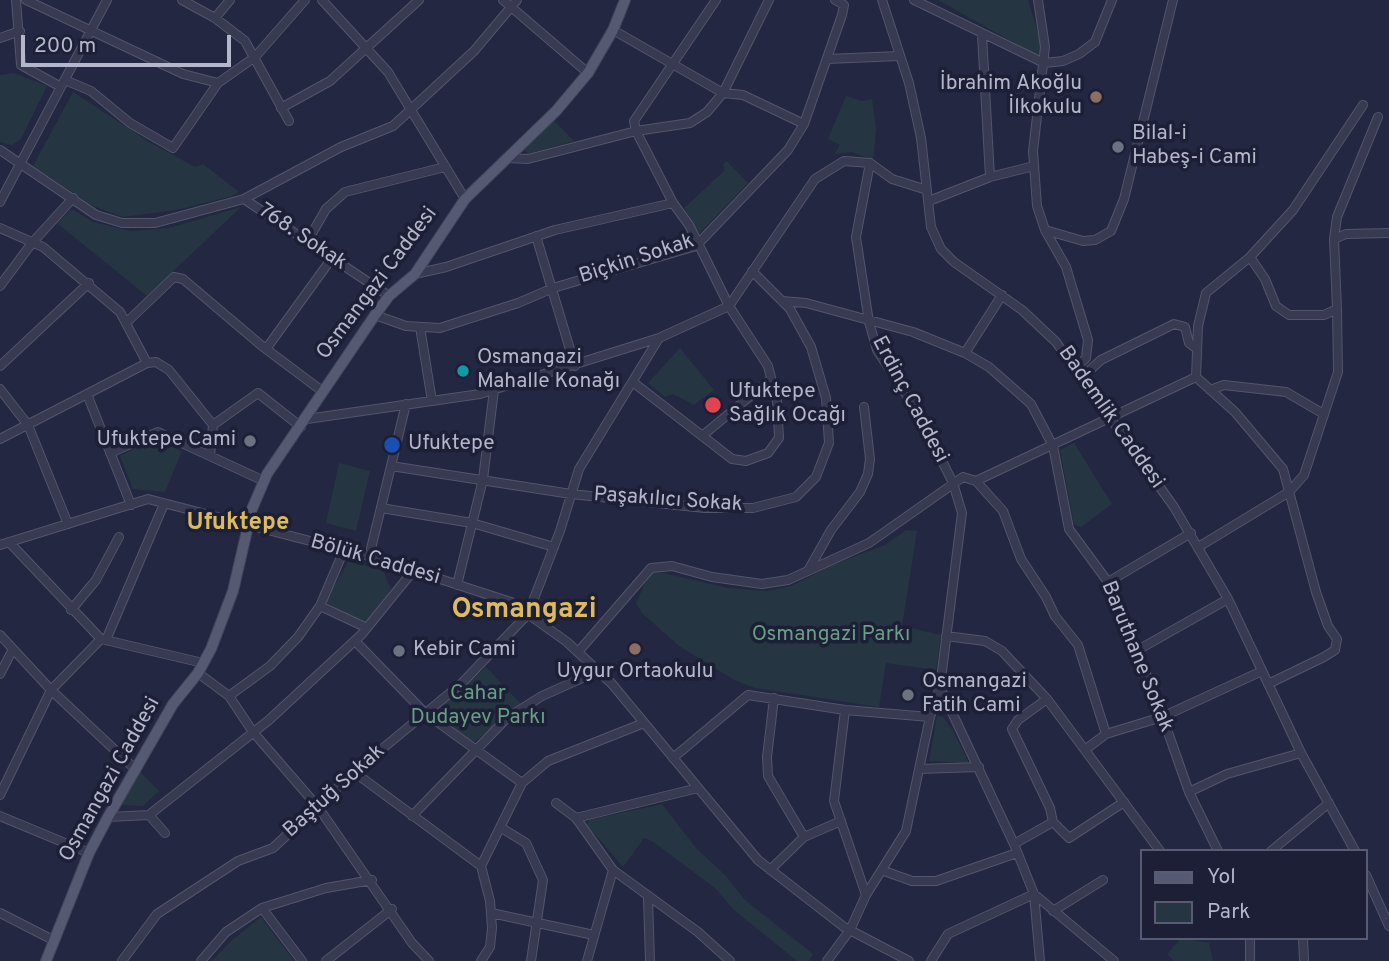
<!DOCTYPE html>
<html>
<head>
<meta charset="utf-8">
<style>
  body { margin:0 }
  #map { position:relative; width:1389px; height:961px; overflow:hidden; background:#232741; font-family:Overpass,sans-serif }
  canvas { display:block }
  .legend { position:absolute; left:1140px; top:849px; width:228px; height:91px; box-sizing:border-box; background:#1c1f36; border:2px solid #595b72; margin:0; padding:9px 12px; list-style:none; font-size:21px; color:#b4b6cb }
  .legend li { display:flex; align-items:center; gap:14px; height:35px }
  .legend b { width:35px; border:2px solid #595b72 }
  .scale { position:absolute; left:21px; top:35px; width:210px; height:32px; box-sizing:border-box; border:4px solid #b4b6cb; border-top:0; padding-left:9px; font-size:21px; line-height:24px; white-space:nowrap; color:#b4b6cb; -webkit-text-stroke:5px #1c1f36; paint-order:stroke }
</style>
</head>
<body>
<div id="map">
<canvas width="1389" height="961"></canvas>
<ul class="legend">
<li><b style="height:9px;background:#555971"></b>Yol</li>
<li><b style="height:19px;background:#253642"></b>Park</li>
</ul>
<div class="scale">200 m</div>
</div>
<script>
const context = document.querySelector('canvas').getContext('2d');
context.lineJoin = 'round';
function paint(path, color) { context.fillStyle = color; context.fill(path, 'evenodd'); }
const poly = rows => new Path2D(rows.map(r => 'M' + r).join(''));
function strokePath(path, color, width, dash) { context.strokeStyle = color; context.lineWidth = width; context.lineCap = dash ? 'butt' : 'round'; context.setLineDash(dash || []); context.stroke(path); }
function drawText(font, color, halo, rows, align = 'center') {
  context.font = font + ' Overpass,sans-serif'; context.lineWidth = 7; context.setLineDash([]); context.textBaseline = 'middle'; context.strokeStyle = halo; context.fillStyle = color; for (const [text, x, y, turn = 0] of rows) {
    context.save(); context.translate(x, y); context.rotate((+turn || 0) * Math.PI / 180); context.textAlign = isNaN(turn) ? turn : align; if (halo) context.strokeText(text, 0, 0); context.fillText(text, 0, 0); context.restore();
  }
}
const green = poly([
  [938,0,1028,0,1041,43,1040,53,1036,55],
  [14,73,47,86,21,139,12,145,0,142,0,75],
  [73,92,151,143,195,167,203,164,239,192,232,196,176,210,123,217,91,205,33,166],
  [846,96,862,101,872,99,876,129,873,160,852,152,835,154,840,145,828,139],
  [552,119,574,141,527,154,524,148],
  [726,161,748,183,699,234,684,208,725,170,723,165],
  [241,207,147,296,57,223,72,209,93,222,131,231,169,228],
  [680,348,714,390,694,405,673,394,665,397,648,383],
  [153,439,182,451,165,492,133,489,120,456],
  [1074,443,1112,504,1081,527,1074,525,1060,450],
  [339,463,370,471,356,531,326,523],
  [906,530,917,531,902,626,941,635,936,670,886,663,879,707,755,688,736,681,679,646,642,613,636,603,647,579,653,573,664,573,728,588,767,591,791,586,834,564,885,545],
  [348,562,383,570,391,589,366,624,325,602],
  [486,667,521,704,473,743,434,713],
  [937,716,943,717,953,731,969,763,929,761],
  [138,770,159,791,143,806,121,805],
  [662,804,696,848,726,876,745,900,813,954,809,961,797,961,734,910,715,888,652,841,644,838,623,867,587,825,589,820],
  [261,917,294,961,212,961,231,941],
  [1181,938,1209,943,1213,961,1174,961,1167,954]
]);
const minor = poly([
  [16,0,21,65,61,87],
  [26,0,183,74,218,83,255,57,305,0],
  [182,0,215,18,245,41,289,121],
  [322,0,388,72,465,199],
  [503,0,588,73],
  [882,0,909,83,921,138,931,227,941,249,954,262,1022,310,1056,342,1174,507,1228,599,1301,753,1355,851],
  [914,0,1044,63,1063,61,1079,54,1095,42,1112,0],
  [1038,0,1045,47,1033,151,1037,206,1045,230,1066,267,1088,340,1086,358,1075,369],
  [215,18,230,0],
  [613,30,723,93,743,95,804,124],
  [982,35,990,177,1034,166],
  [0,38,20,31],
  [827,59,899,56],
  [65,80,91,91,130,123,173,148,218,83],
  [281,108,330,81,419,0],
  [0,150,96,215,122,223,155,223,244,199,389,296],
  [507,158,528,159,636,131,690,123,707,112,723,93,769,0],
  [870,163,856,237,869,322,877,350,917,411,953,483,962,513,940,687,1014,844,1034,894,1040,961],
  [244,199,341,147,393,126,474,51,517,0],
  [929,201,990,177],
  [0,202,107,0],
  [0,228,43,247,120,312,147,363,156,362,169,370,213,425,210,456],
  [1045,230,1083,241,1095,240,1111,231,1124,199,1173,0],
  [536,236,575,366],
  [1334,239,1337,217,1378,117],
  [307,242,326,209,345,192,445,167],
  [415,274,446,267,555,230,673,203],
  [0,286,32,243,73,198],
  [782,301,806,303,913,332,965,353,989,367,1031,404,1053,446,1069,529,1108,582,1157,701,1189,792,1218,851],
  [1337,309,1334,239,1346,234,1389,233],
  [375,315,406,326,440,328,518,303,553,288,696,246,788,150,804,124,842,15,844,5,835,0],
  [126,323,174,277,183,279,262,346,322,391],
  [420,327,432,401],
  [266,349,332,258],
  [965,353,1002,295],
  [0,366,89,283],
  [1196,377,1235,412,1283,469,1316,592,1328,626,1337,639,1335,650,1324,657,1268,684],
  [1196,377,1198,326,1206,293,1250,257,1293,210,1363,105],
  [1081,378,1101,360,1174,324,1185,327,1189,343,1197,349],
  [634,383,732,459,746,461,768,453,779,438,777,401,768,366,729,306,689,225,673,203,636,131,634,121,716,0],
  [0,389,28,425,68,524],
  [1210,390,1224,385,1286,392,1322,413],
  [87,394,131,505],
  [307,419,480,394,659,338,729,306,815,179,844,161,870,163,892,179,927,190],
  [213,425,258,393,301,427],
  [702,436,771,379],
  [0,439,147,363],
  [110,453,158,432,264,481],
  [391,466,571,494,705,508,753,508,796,497,816,477,829,443,826,398,811,347,790,309,752,271],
  [976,481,1196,377],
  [381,508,472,523,554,547],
  [9,542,101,639,203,663],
  [0,545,148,499,372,557,511,602,567,642,612,684,758,860,844,927,909,961],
  [1200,546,1289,492,1304,475,1338,372,1337,309,1324,315,1289,315,1276,306,1265,279,1250,257],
  [369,557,406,404],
  [809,569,831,530,860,492,868,474,870,459,864,407],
  [1108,582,1191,533],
  [457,585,483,479,494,390],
  [320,606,367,628],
  [71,610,96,580,119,537],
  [0,635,51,690,134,768],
  [946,636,985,641,1002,651,1047,699,1160,851],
  [106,640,164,504],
  [355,641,425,713,522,783],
  [1136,651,1228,599],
  [578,652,651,568,672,566,712,577,762,584,788,580,869,543,963,477,976,481,1003,511,1021,559,1046,597,1055,616,1078,645,1106,734],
  [198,673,229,696,253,732,318,807,412,943,429,961],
  [0,674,13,649],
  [229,696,270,666,298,637,320,606,344,550],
  [774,698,767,757,768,776,804,837],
  [1047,699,1018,720,1012,729,1050,808,1053,822],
  [845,710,834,801,866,895],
  [1086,749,1106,734,1162,717,1262,671],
  [673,758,748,695,845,710,930,717],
  [919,769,979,767],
  [354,772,481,866],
  [1189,792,1227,774,1301,753],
  [0,795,51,690,101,639],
  [556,803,576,818,613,870,698,932,730,961],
  [149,815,165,833],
  [0,816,89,853],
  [412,816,507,718,542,696,598,671],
  [108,817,149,815,269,720,362,634,413,571],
  [576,818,698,788],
  [500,827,526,843,543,880,531,961],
  [1014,844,1053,822,1069,838,1124,802],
  [1271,851,1329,803],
  [481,866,522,783,548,761,644,723],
  [770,870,804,837,841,821],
  [884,871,912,881,936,881,1017,853],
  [1366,875,1389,926],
  [1034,894,1114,961],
  [648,898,650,961],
  [262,908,302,961],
  [1053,911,1103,880],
  [0,913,53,940],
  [491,913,594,935],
  [1250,938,1250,961],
  [1303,938,1304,961],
  [122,961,157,914,238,861,273,848,354,772,462,683,528,614,560,531,579,469,659,338],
  [201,961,226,932,262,908,326,888,372,880],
  [326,961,392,909],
  [481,961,490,947,492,928,490,901,481,866],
  [587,961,613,870],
  [827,961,850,930,866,895,906,831,930,717,940,687],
  [931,961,948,934,1034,894]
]);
const major = poly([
  [46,961,89,853,108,817,173,704,198,673,211,649,233,591,252,509,267,474,375,315,389,296,415,274,465,199,556,111,588,73,613,30,625,0]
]);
const markers = [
  [1096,97,7,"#8d6e63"],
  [1118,147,7,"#6b7280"],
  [463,371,7,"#0f9aa8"],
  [713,405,9,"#e0444e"],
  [250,441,7,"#6b7280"],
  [392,445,9,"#1a4fb4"],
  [635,649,7,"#8d6e63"],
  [399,651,7,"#6b7280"],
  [908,695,7,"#6b7280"]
];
const poiNames = [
  ["İbrahim Akoğlu",1082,85,"right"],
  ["İlkokulu",1082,109,"right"],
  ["Bilal-i",1132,135],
  ["Habeş-i Cami",1132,159],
  ["Osmangazi",477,359],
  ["Mahalle Konağı",477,383],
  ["Ufuktepe",729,393],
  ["Sağlık Ocağı",729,417],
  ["Ufuktepe Cami",236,441,"right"],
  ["Ufuktepe",408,445],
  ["Kebir Cami",413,651],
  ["Uygur Ortaokulu",635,673,"center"],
  ["Osmangazi",922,683],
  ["Fatih Cami",922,707]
];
const streetNames = [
  ["768. Sokak",302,238,34],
  ["Biçkin Sokak",637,260,-18],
  ["Osmangazi Caddesi",378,284,-53],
  ["Erdinç Caddesi",909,400,62],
  ["Bademlik Caddesi",1110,418,55],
  ["Paşakılıcı Sokak",668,501,4],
  ["Bölük Caddesi",375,561,16],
  ["Baruthane Sokak",1136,657,68],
  ["Osmangazi Caddesi",111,780,-61],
  ["Baştuğ Sokak",335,792,-42]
];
const parkNames = [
  ["Osmangazi Parkı",831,636],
  ["Cahar",478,695],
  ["Dudayev Parkı",478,719]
];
const quarterNames = [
  ["Ufuktepe",238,524]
];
const districtNames = [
  ["Osmangazi",524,611]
];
paint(green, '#253642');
strokePath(minor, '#52556b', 10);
strokePath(major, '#41435a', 12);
strokePath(minor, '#373a51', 8);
strokePath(major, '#555971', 10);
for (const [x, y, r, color] of markers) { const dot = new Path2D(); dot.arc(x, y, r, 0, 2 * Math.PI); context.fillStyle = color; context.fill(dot); strokePath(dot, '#1c1f36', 2.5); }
drawText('21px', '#b4b6cb', '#1c1f36', poiNames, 'left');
drawText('21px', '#b4b6cb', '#1c1f36', streetNames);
drawText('21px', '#699e85', '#1c1f36', parkNames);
drawText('bold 24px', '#ddbb5d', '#1c1f36', quarterNames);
drawText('bold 28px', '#ddbb5d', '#1c1f36', districtNames);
</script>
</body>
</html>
